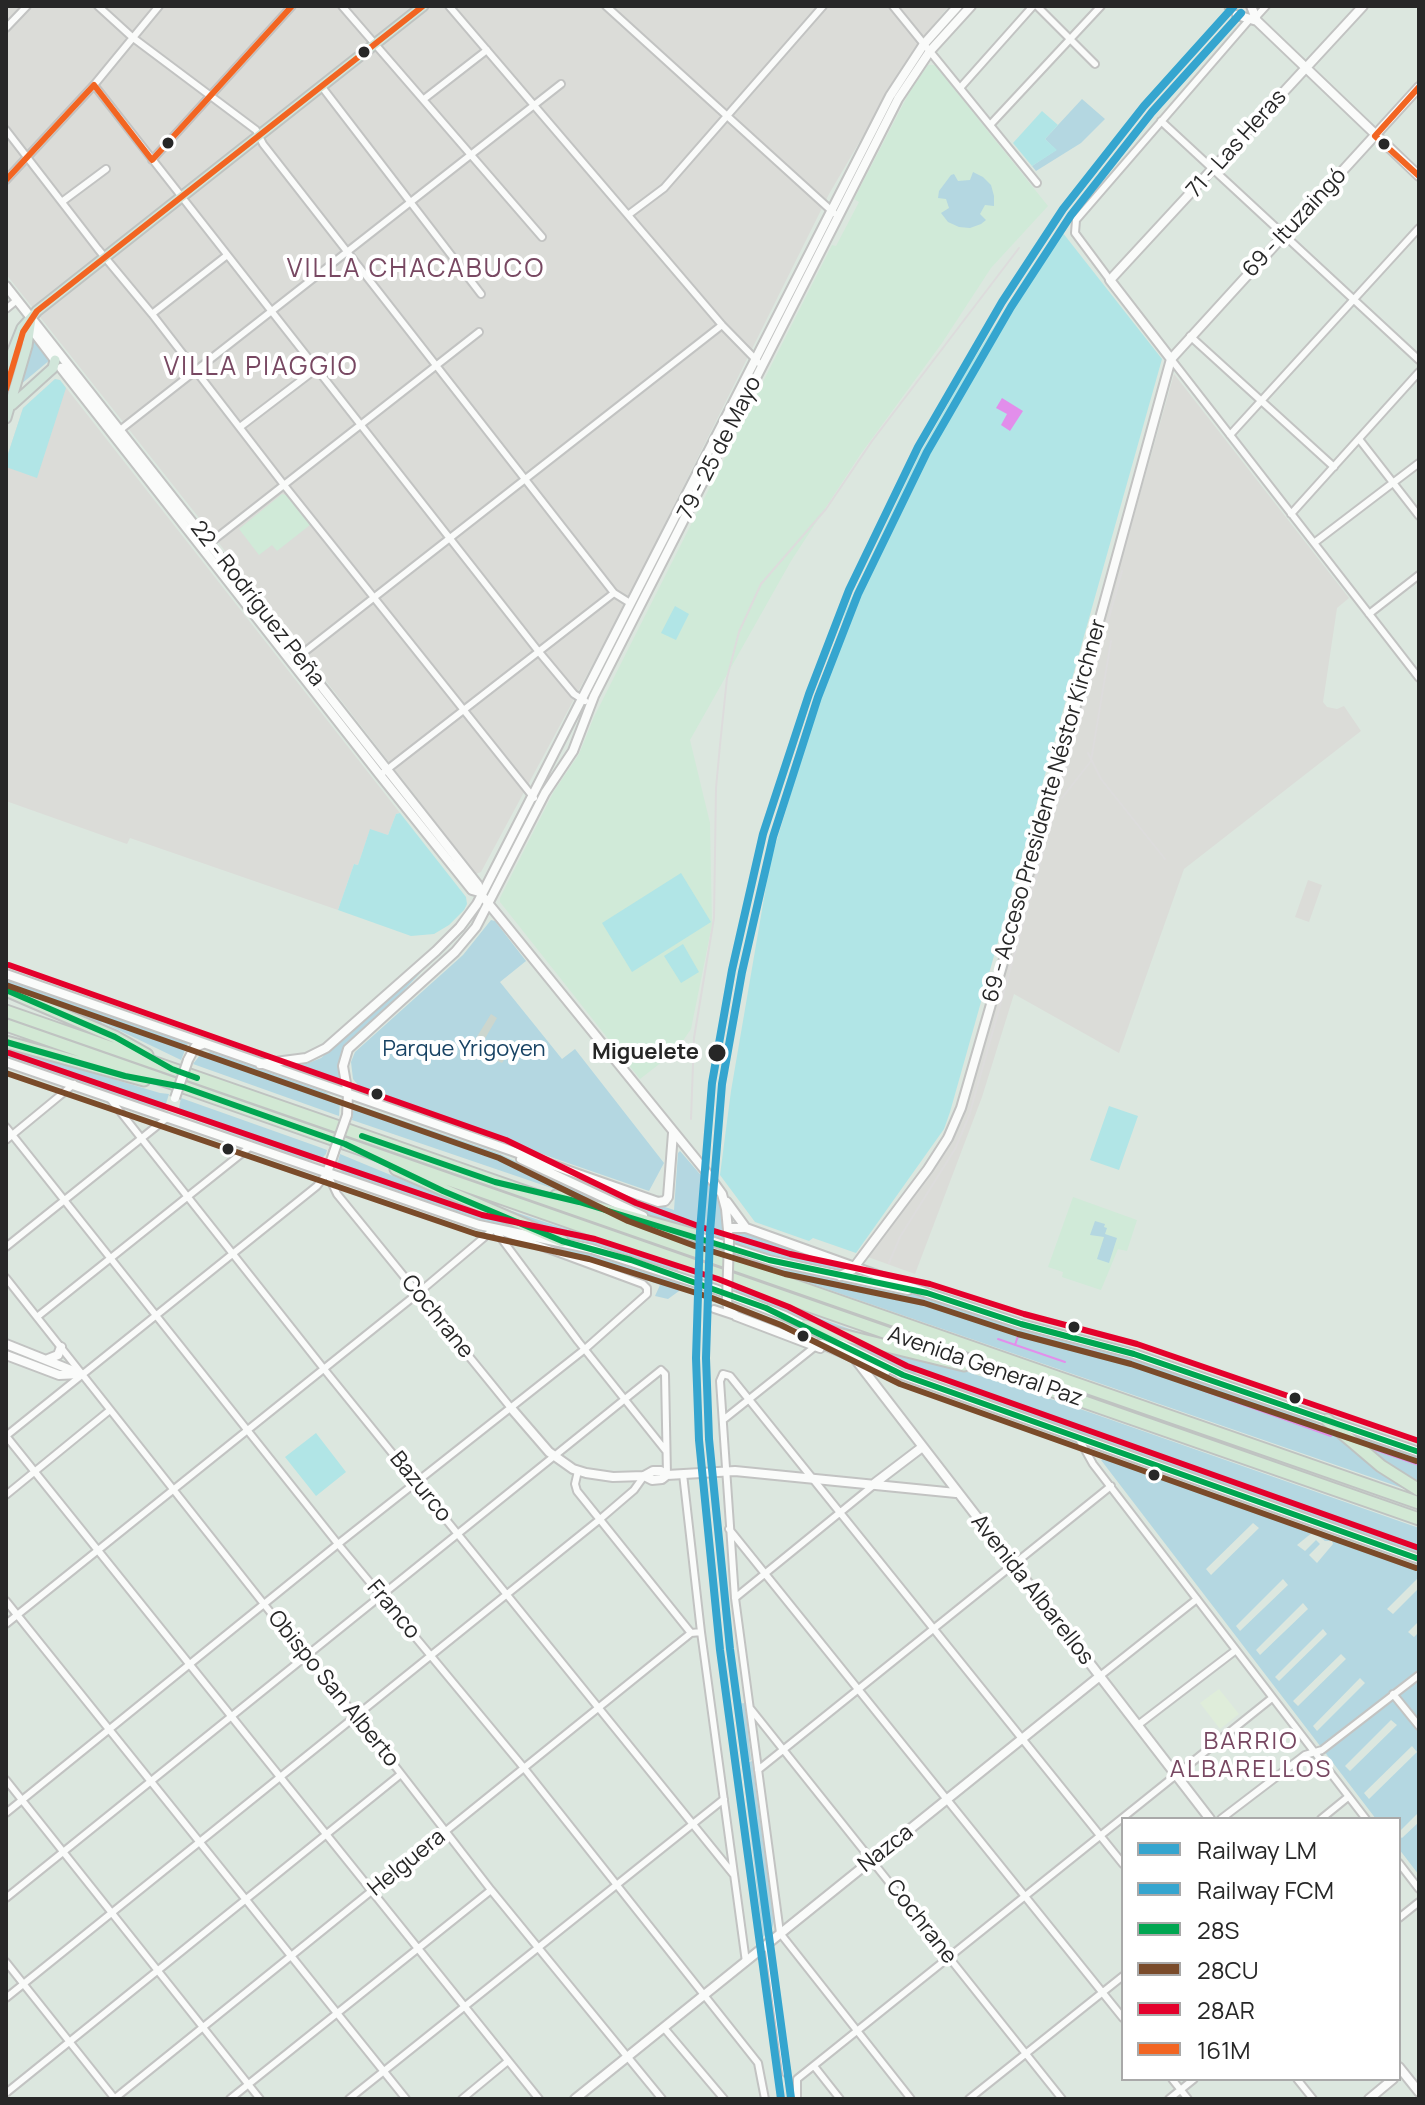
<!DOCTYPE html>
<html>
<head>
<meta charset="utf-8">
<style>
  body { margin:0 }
  #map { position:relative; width:1425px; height:2105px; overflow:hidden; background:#dce7df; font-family:Manrope,sans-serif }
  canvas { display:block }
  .frame { position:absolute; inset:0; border:8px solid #272727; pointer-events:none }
  .legend { position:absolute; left:1121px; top:1817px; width:280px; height:264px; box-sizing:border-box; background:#fff; border:2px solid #a9a9a9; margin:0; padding:10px 14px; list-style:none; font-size:24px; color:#272727 }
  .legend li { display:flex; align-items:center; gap:16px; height:40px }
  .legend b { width:40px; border:2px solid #a9a9a9 }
</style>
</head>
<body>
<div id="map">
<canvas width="1425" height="2105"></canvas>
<div class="frame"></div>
<ul class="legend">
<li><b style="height:10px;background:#35a5cf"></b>Railway LM</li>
<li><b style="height:10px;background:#35a5cf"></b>Railway FCM</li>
<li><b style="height:10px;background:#00a651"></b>28S</li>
<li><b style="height:10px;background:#7a4b2a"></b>28CU</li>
<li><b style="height:10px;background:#e4002b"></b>28AR</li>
<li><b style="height:10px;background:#f26522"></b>161M</li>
</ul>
</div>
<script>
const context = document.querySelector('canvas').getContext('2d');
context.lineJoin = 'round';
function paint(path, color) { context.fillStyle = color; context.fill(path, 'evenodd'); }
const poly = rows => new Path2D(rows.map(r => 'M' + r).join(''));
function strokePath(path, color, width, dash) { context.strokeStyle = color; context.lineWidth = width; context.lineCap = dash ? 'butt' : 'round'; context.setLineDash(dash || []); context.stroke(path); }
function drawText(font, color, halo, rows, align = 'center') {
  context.font = font + ' Manrope,sans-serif'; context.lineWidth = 8; context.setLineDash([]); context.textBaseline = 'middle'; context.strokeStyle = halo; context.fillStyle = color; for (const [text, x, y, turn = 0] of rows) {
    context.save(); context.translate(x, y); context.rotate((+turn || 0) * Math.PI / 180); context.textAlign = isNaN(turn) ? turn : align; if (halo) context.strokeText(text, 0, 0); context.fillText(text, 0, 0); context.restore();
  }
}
const industrial = poly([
  [6,6,949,6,915,47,829,194,623,608,481,872,476,874,211,533,6,274],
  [1174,374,1349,598,1337,608,1323,702,1327,707,1337,709,1344,706,1361,731,1184,869,1119,1053,1014,994,982,1097,915,1274,868,1257,942,1157,963,1119],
  [55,379,60,380,400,813,396,814,388,835,370,830,358,865,354,864,338,910,130,838,127,844,6,801,6,460,23,408],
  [1308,880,1322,885,1309,922,1295,917]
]);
const education = poly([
  [928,65,935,65,1048,206,991,268,942,343,860,455,791,561,690,740,710,823,712,925,691,1029,676,1051,640,1079,500,902,500,898,554,791,579,754,594,717,832,245,836,246,859,202,854,199,910,91],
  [282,494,286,495,310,525,277,551,272,545,259,555,239,529],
  [1073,1197,1137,1220,1127,1251,1118,1249,1101,1290,1062,1277,1063,1272,1048,1267]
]);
const medical = poly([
  [1219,1689,1239,1714,1220,1729,1200,1703]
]);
const green = poly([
  [1082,99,1105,119,1081,143,1036,171,1032,166,1056,150,1045,139],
  [973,172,983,177,991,185,994,196,994,206,985,205,980,214,986,220,981,224,970,228,959,227,948,222,941,213,949,208,946,199,938,198,939,191,951,175,954,174,958,181,970,180],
  [32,338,51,359,20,385,19,383],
  [491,920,495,921,526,961,500,982,562,1059,575,1049,664,1163,649,1191,371,1095,363,1091,353,1079,351,1062,355,1052,463,955],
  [422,971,396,999,345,1044,340,1059,340,1087,287,1068,287,1066,306,1064,321,1058],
  [6,979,185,1041,188,1043,181,1060,102,1022,100,1024,6,984],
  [6,1047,160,1093,169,1094,164,1110,158,1111,6,1058],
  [211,1052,325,1092,340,1102,339,1116,193,1064,200,1055],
  [181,1098,319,1147,327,1150,326,1154,320,1160,309,1161,184,1116,179,1108],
  [354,1104,498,1153,616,1210,352,1120],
  [680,1151,705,1180,721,1204,725,1239,653,1217,553,1170,674,1210,678,1153],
  [340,1154,519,1228,472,1218,343,1174,337,1165],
  [442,1188,678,1266,678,1272,600,1245,553,1234],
  [1095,1221,1105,1224,1104,1227,1107,1228,1105,1234,1117,1238,1109,1263,1097,1259,1104,1237,1090,1235],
  [741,1232,745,1233,848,1268,843,1272,752,1250,735,1244,736,1234],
  [524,1237,612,1259,680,1283,679,1291,668,1299,655,1296,660,1285],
  [769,1264,931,1298,1051,1336,1134,1358,1310,1420,1334,1433,1411,1491,769,1269],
  [734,1286,766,1299,897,1346,810,1322,734,1291],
  [840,1338,949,1366,1066,1404,1419,1528,1419,1553,951,1387,947,1379,918,1368,915,1374],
  [1349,1432,1419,1457,1419,1484,1385,1462],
  [1104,1458,1419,1569,1419,1577,1387,1609,1393,1614,1419,1588,1419,1621,1408,1632,1414,1637,1419,1632,1419,1812,1399,1832,1399,1819,1376,1819,1101,1460],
  [1253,1523,1259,1528,1211,1575,1206,1569],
  [1313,1532,1325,1541,1332,1541,1333,1544,1317,1563,1309,1555,1320,1544,1316,1540,1305,1551,1297,1545],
  [1283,1579,1288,1585,1240,1631,1236,1626],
  [1303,1603,1308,1609,1260,1655,1256,1650],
  [1323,1629,1327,1634,1279,1681,1275,1677],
  [1341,1654,1346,1659,1298,1706,1293,1701],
  [1360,1678,1365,1683,1317,1731,1313,1726],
  [1391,1720,1397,1725,1350,1771,1345,1766],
  [1412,1746,1417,1752,1369,1799,1364,1793],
  [745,1703,751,1760,742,1763,735,1704],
  [752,1761,774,1921,772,1929,763,1937,742,1765],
  [1419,1822,1419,1858,1417,1861,1419,1875,1399,1849,1399,1836,1402,1838]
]);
const pitch = poly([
  [1042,111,1058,125,1045,139,1057,150,1032,166,1013,143],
  [1059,228,1162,359,950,1112,944,1129,856,1253,813,1238,809,1241,755,1222,720,1175,731,1091,770,863,846,610,918,457,970,365,1029,271],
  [55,379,60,380,66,388,37,478,6,467,6,460,23,408],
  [675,606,689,614,676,640,661,633],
  [400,813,466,897,467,904,464,910,449,925,434,934,411,936,338,910,354,864,358,865,370,829,388,835,396,814],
  [681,873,711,922,632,972,602,923],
  [683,944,699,972,681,983,664,956],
  [1109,1106,1138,1116,1119,1170,1090,1160],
  [316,1433,346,1472,316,1496,285,1457]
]);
const plaza = poly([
  [491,1014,497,1018,483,1042,506,1057,502,1063,470,1048]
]);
const water = poly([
  [1002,398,1023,411,1010,431,1001,425,1007,414,996,408]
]);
const stream = poly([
  [754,1262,769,1266],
  [998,1339,1065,1362],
  [1015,1345,1018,1336,1094,1352,1200,1389],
  [1205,1391,1331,1436],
  [1373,1449,1419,1465]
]);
const secondaryTunnel = poly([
  [1226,6,1237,15]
]);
const street = poly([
  [98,6,132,37,256,130,263,144,614,593,630,603],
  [342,6,542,237],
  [449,6,722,325,762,366],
  [606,6,834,213],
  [893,6,1037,183],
  [1037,6,1095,64],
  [1256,17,1266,6],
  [6,28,27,6],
  [94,85,539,652,574,694,585,701],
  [322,87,481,294],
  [960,88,1033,6],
  [424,99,487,50],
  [1161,121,1419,360],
  [990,125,1101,6],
  [6,130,98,249,152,314,284,485,534,798],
  [152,160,292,6],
  [6,180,94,85,159,6],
  [63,201,106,169],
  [628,215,664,188,823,6],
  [1110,280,1075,233,1076,220,1249,20],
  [6,309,17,300],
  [152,314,226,256],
  [1190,336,1334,467],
  [1171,359,1419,678],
  [240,427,316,369],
  [120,430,561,84],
  [1230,435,1419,228],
  [1359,439,1419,516],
  [1291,514,1419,372],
  [1314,543,1419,463],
  [206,546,479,332],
  [1369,614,1419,575],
  [298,657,722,325],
  [380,775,614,593],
  [111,1100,324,1369,734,1875],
  [6,1127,338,1544,524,1768,758,2063,765,2099],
  [6,1140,74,1084],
  [327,1173,337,1194,511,1408],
  [495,1230,578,1341,666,1451],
  [6,1247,168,1117],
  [6,1278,305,1656,357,1717,491,1890,662,2099],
  [714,1309,732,1315],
  [37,1317,251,1146],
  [723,1420,817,1345],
  [6,1436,539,2099],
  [6,1436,317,1186,327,1173],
  [1079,1439,1093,1464,1366,1819],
  [578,1471,575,1484,577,1491,691,1633],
  [683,1474,701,1632,746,1962],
  [6,1495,110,1410],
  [729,1529,1123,2018],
  [735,1598,875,1484],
  [6,1601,406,2099],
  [6,1624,417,1294,494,1229],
  [1100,1676,1197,1599],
  [1393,1694,1419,1726],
  [750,1708,1062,2099],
  [1138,1725,1236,1650],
  [758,1770,1111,1486],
  [6,1780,260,2099],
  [6,1813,338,1544,585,1349,647,1294,647,1288,643,1284,497,1230],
  [1221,1819,1305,1755,1322,1750,1419,1675],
  [1321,1819,1348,1797],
  [1399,1863,1419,1889],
  [6,1898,661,1370,665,1374,667,1475],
  [1399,1918,1419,1902],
  [768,1944,786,2073],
  [6,1962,115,2099],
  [6,1998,599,1520,634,1490,644,1476],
  [664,2028,724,2099],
  [814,2066,840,2099],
  [1172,2079,1188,2099],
  [1297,2079,1313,2099],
  [6,2093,401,1774],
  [114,2099,691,1633,701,1632],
  [230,2099,491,1890],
  [349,2099,724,1799],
  [462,2099,508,2061],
  [797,2099,797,2079,1272,1698],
  [911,2099,780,1933,735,1598,720,1381,723,1374,730,1376,1123,1864],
  [969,2099,1123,1976],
  [1169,2099,1194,2079]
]);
const secondary = poly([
  [1251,6,1257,21,1419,176],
  [1237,15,1257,21],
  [6,286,478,885,479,892,704,1169,722,1194,726,1209,729,1241],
  [32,324,36,335,55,360],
  [1171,359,1110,280,1363,6],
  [61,368,380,775,472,890,479,892],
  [6,974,658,1202,665,1201,668,1197,673,1133],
  [188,1060,195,1047,203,1044],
  [6,1062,479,1225,592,1249,715,1289,785,1316,903,1375],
  [260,1064,306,1058,326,1048,436,951,460,927,477,904,890,96,924,44,958,6],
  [347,1115,348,1095,343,1066,348,1049,455,952,476,927,545,793,573,751,594,696,898,99,930,51,971,6],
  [521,1159,643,1216],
  [327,1173,334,1152],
  [727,1202,746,1228],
  [729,1228,746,1228,927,1293,1021,1324,1134,1354,1419,1452],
  [693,1235,769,1260,908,1290],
  [840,1276,852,1270,928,1169,948,1138,961,1108,1052,793,1171,359,1419,87],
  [727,1299,728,1309,736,1316,820,1348],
  [6,1344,81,1374],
  [817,1345,822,1344,886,1371],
  [6,1355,59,1375,80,1374],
  [48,1359,58,1355,61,1347],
  [856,1360,1210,1819],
  [900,1374,1419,1559],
  [511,1408,549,1452,573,1469,586,1473,613,1477,644,1476,653,1471,661,1471,667,1475,735,1471,956,1493],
  [644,1476,652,1480,662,1479,667,1475],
  [875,1483,921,1448],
  [1399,2067,1419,2092],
  [575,2099,1100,1676],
  [1369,2099,1393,2079]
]);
const primary = poly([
  [6,368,22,328,37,311,423,6],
  [12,405,53,368,55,360],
  [6,418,27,346,31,318]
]);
const highway = poly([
  [6,990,115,1037,147,1055],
  [6,1011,1419,1503],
  [6,1025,1419,1519],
  [6,1042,144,1080],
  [396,1169,562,1241],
  [556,1196,698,1236],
  [805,1326,964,1365],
  [1327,1420,1381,1466,1419,1490]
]);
const rail = poly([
  [1088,753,1101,779,1165,859],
  [1062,798,1091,761,1111,641],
  [691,1119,694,1038,714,918,716,788,720,745,727,678,739,632,761,584,826,509,872,441,1019,248],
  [889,1263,900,1237,955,1149,969,1116,1122,571]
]);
const secondaryBridge = poly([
  [175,1098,188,1060],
  [334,1152,347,1115],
  [727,1299,729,1241]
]);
const bus1 = poly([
  [6,990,115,1037,172,1069,197,1078],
  [6,1042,125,1076,183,1087,345,1144,443,1191,562,1241,631,1260,766,1308,903,1375,1419,1559],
  [362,1136,495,1182,579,1202,769,1260,927,1293,1021,1324,1134,1354,1419,1452]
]);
const bus2 = poly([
  [6,985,499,1158,628,1221,695,1246,785,1274,924,1303,1018,1334,1131,1364,1416,1461],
  [6,1073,476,1234,589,1259,712,1298,781,1325,900,1384,1416,1568]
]);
const bus3 = poly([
  [9,965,506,1140,636,1203,701,1227,790,1254,930,1284,1024,1314,1137,1344,1419,1441],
  [9,1053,482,1215,595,1239,718,1279,789,1307,907,1366,1419,1548]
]);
const bus4 = poly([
  [1419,87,1375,136,1419,176],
  [6,180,94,85,152,160,292,6],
  [6,389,23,332,37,311,423,6]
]);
const rail1 = poly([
  [781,2099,720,1650,699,1440,696,1358,700,1231,712,1083,732,970,763,834,809,694,849,590,918,447,1002,302,1063,209,1144,106,1234,6]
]);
const rail2 = poly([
  [791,2098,730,1649,709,1439,706,1358,710,1232,722,1084,742,972,773,837,818,697,858,594,927,452,1011,307,1071,215,1152,112,1241,13]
]);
const markers = [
  [364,52,7,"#272727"],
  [168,143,7,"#272727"],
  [1384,144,7,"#272727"],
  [717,1053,10,"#272727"],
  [377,1094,7,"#272727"],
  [228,1149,7,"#272727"],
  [1074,1327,7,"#272727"],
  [803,1336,7,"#272727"],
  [1295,1398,7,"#272727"],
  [1154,1475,7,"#272727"]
];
const streetNames = [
  ["71 - Las Heras",1237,144,-48],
  ["69 - Ituzaingó",1295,223,-47],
  ["79 - 25 de Mayo",720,448,-63],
  ["22 - Rodríguez Peña",257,604,52],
  ["69 - Acceso Presidente Néstor Kirchner",1045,811,-74],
  ["Cochrane",437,1317,51],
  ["Avenida General Paz",985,1367,19],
  ["Bazurco",420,1487,51],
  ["Avenida Albarellos",1032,1590,52],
  ["Franco",393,1610,50],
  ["Obispo San Alberto",333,1689,51],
  ["Nazca",886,1849,-38],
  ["Helguera",407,1863,-39],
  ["Cochrane",921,1922,52]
];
const parkNames = [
  ["Parque Yrigoyen",464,1050]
];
const stopNames = [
  ["Miguelete",699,1053]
];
const neighbourhoodNames = [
  ["BARRIO",1251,1742],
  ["ALBARELLOS",1251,1770]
];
const quarterNames = [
  ["VILLA CHACABUCO",416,270],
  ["VILLA PIAGGIO",261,368]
];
paint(industrial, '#dbdcd8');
paint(education, '#d0ead8');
paint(medical, '#dfedda');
paint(green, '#b4d7e1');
paint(pitch, '#b1e5e6');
paint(plaza, '#ccd6ce');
paint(water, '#e28eeb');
strokePath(stream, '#e28eeb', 2);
strokePath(secondaryTunnel, '#b8c1ba', 8, [8, 4]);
strokePath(street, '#c2c3c2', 10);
strokePath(secondary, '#c2c3c2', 12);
strokePath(primary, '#bfc3c1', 13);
strokePath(highway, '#bfc3c1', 15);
strokePath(street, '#fafbfa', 6);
strokePath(secondary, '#fafbfa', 8);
strokePath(primary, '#d1e6da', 9);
strokePath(highway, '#d2e8d4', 11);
strokePath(rail, '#dddcdc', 2);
strokePath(secondaryBridge, '#c2c3c2', 12, []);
strokePath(secondaryBridge, '#fafbfa', 8);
strokePath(bus1, '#00a651', 6);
strokePath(bus2, '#7a4b2a', 6);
strokePath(bus3, '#e4002b', 6);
strokePath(bus4, '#f26522', 6);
strokePath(rail1, '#35a5cf', 8);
strokePath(rail2, '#35a5cf', 8);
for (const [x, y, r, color] of markers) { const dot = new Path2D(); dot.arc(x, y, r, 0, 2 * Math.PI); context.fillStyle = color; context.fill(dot); strokePath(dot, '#fff', 3); }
drawText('22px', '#272727', '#fff', streetNames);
drawText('22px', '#184364', '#fff', parkNames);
drawText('bold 22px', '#272727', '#fff', stopNames, 'right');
context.letterSpacing = '2px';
drawText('24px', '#784862', '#fff', neighbourhoodNames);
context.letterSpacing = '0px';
context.letterSpacing = '2px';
drawText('26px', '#784862', '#fff', quarterNames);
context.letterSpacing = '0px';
</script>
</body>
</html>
